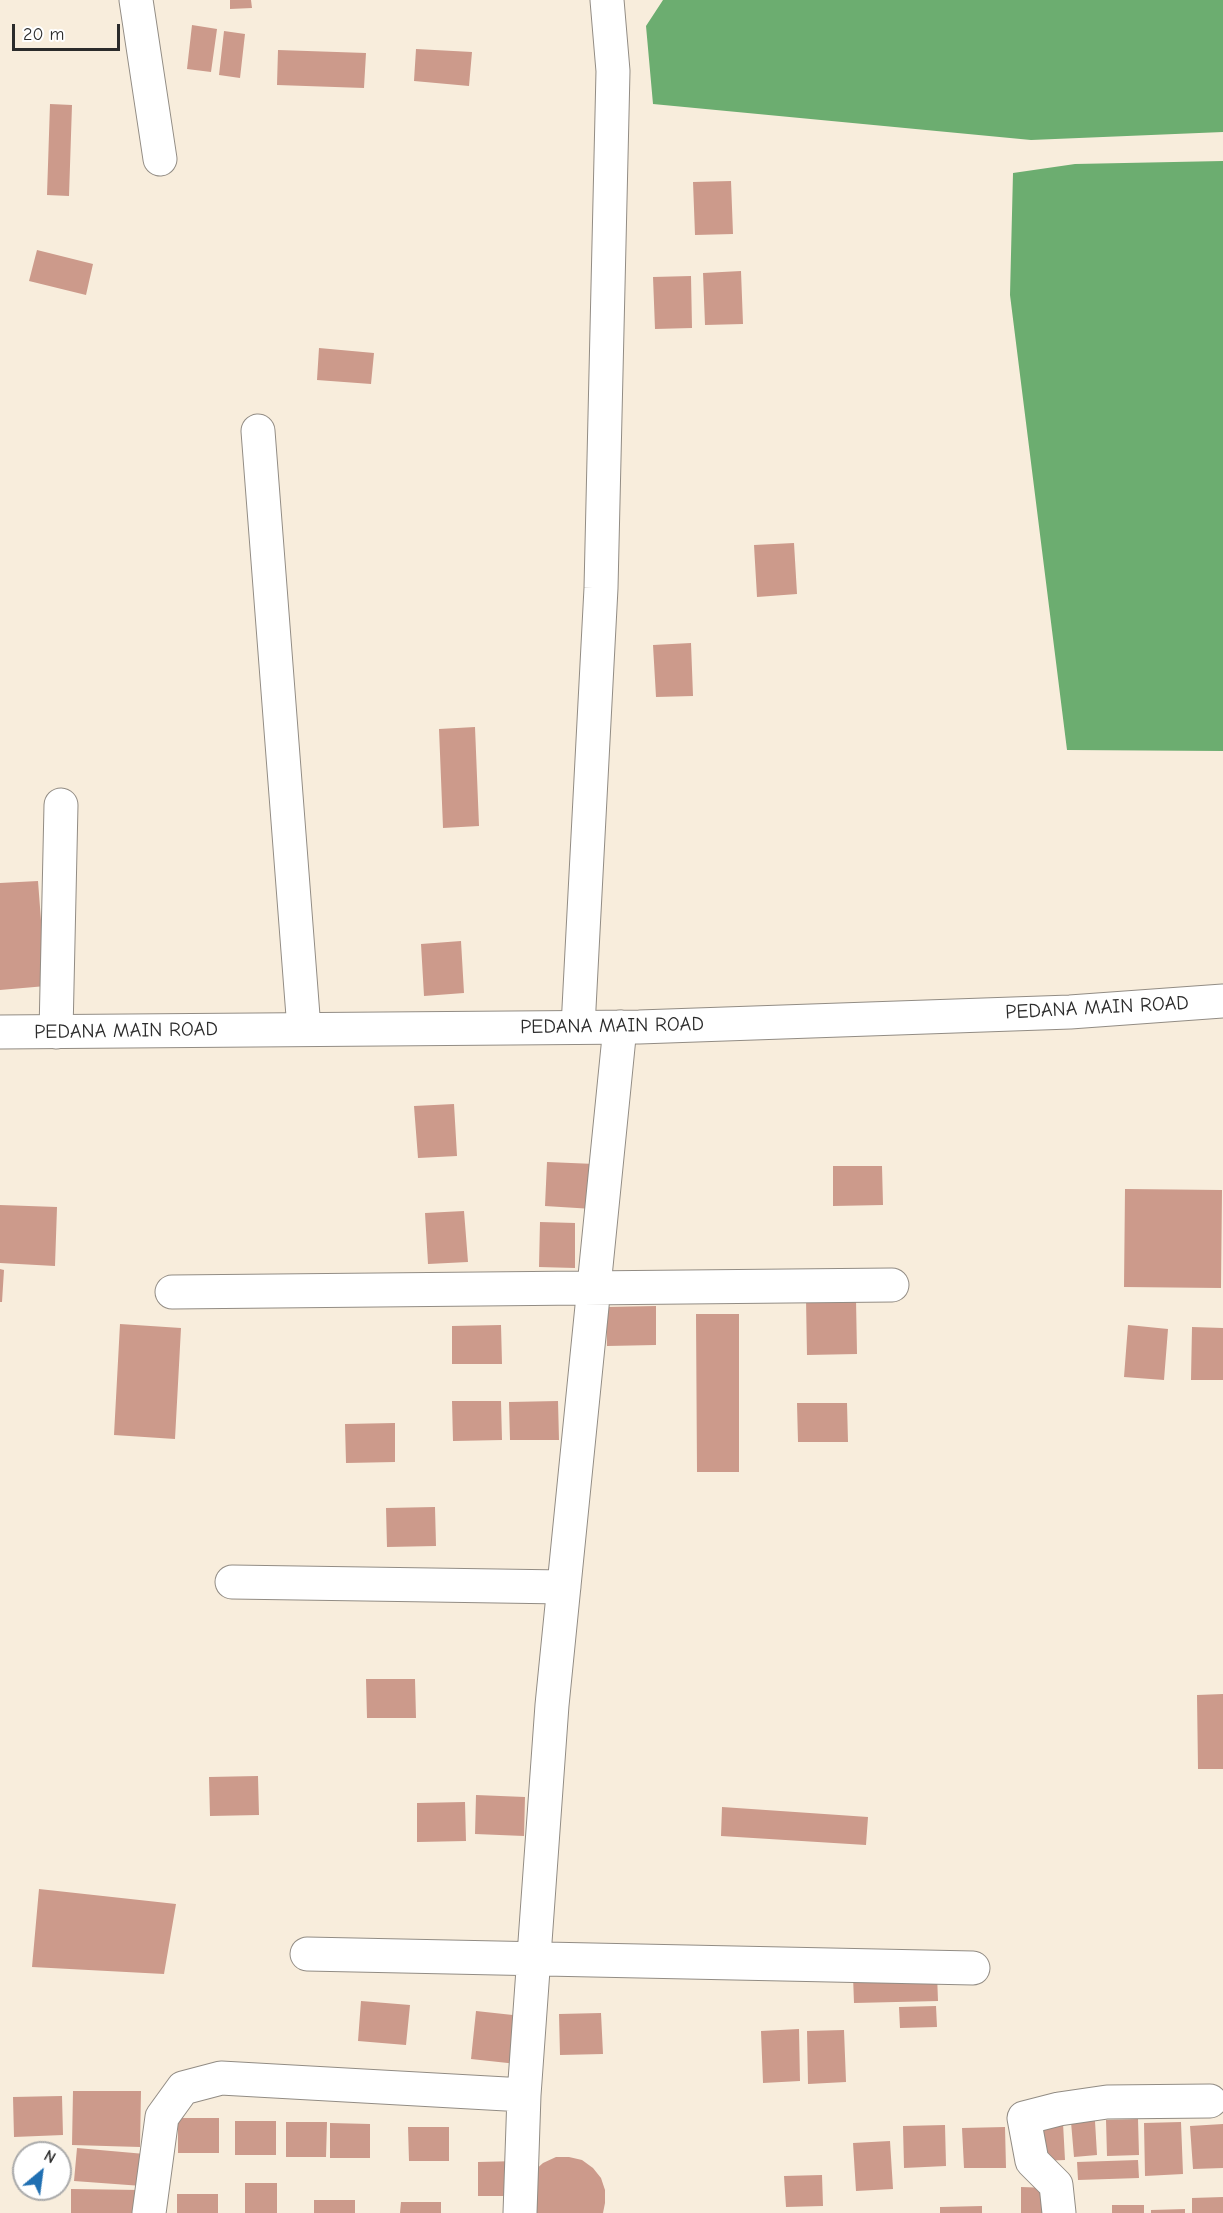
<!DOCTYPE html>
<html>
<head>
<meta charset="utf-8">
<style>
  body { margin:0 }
  #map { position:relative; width:1223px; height:2213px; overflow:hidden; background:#f8eddc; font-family:"Comic Neue",sans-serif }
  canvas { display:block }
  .north { position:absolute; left:12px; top:2141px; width:60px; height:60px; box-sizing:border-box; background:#fff; border:2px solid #aaa; border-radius:50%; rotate:29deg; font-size:16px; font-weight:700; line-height:24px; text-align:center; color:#2b2b2b }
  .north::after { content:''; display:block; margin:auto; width:21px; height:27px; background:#1f6fb2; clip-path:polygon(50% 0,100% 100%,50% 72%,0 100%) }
  .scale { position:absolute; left:12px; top:24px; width:108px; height:27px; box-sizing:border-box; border:3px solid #2b2b2b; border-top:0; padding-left:8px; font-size:18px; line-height:21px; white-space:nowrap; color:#2b2b2b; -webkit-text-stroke:4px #fff; paint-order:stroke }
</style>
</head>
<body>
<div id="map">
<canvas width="1223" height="2213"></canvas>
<div class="north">N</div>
<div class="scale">20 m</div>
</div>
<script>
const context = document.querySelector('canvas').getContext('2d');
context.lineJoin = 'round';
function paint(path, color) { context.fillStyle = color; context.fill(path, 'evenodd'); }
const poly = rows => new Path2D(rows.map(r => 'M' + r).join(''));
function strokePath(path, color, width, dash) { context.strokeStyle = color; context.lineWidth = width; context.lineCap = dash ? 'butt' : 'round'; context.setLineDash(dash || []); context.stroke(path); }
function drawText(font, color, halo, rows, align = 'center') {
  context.font = font + ' "Comic Neue",sans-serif'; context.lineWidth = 6; context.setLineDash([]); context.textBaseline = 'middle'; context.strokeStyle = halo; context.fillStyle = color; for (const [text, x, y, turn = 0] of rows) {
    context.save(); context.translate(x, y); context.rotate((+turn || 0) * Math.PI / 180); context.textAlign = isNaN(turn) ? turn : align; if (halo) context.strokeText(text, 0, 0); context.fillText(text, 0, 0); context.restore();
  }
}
const forest = poly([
  [663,0,1223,0,1223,132,1031,140,653,104,646,26],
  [1223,161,1223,751,1067,750,1010,295,1013,173,1075,164]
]);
const building = poly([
  [230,0,251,0,252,8,230,9],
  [192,25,217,29,211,72,187,69],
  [224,31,245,34,240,78,219,75],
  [416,49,472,52,469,86,414,81],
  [278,50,366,53,364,88,277,85],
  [50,104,72,105,69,196,47,195],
  [731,181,733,234,695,235,693,182],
  [37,250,93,264,86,295,29,281],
  [741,271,743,324,705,325,703,273],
  [691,276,692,328,655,329,653,277],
  [319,348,374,353,371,384,317,380],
  [794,543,797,594,757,597,754,545],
  [691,643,693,696,656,697,653,645],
  [475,727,479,826,443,828,439,729],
  [38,881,46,986,0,990,0,883],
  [461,941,464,993,424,996,421,944],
  [454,1104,457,1156,418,1158,414,1106],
  [547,1162,595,1164,593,1209,545,1206],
  [833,1166,882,1166,883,1205,833,1206],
  [1125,1189,1222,1190,1221,1288,1124,1287],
  [0,1205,57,1207,55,1266,0,1263],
  [464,1211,468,1262,428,1264,425,1213],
  [540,1222,575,1223,575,1268,539,1267],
  [0,1269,4,1270,2,1302,0,1302],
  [806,1299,856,1299,857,1354,807,1355],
  [656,1306,656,1345,607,1346,606,1307],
  [696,1314,739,1314,739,1472,697,1472],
  [120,1324,181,1328,175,1439,114,1435],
  [501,1325,502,1364,452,1364,452,1326],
  [1128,1325,1168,1329,1164,1380,1124,1377],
  [1192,1327,1223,1328,1223,1380,1191,1380],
  [452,1401,501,1401,502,1440,453,1441],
  [558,1401,559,1440,510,1440,509,1402],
  [797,1403,847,1403,848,1442,798,1442],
  [395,1423,395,1462,346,1463,345,1424],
  [435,1507,436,1546,387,1547,386,1508],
  [366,1679,415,1679,416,1718,367,1718],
  [1223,1694,1223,1769,1198,1769,1197,1695],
  [258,1776,259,1815,210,1816,209,1777],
  [476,1795,525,1797,524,1836,475,1834],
  [465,1802,466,1841,417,1842,417,1803],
  [722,1807,868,1817,866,1845,721,1836],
  [39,1889,176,1904,164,1974,32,1967],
  [937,1974,938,2001,854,2003,853,1976],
  [361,2001,410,2005,406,2045,358,2041],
  [936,2006,937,2027,900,2028,899,2007],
  [476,2011,522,2016,517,2064,471,2059],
  [601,2013,603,2054,560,2055,559,2014],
  [799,2029,800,2081,763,2083,761,2031],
  [844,2030,846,2082,808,2084,807,2031],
  [73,2091,141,2091,140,2147,72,2145],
  [62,2096,63,2135,14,2137,13,2097],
  [178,2118,219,2118,219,2153,178,2153],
  [1138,2119,1139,2155,1107,2156,1106,2120],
  [235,2121,276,2121,276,2155,235,2155],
  [1095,2121,1097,2155,1074,2157,1071,2122],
  [286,2122,327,2122,326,2157,286,2157],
  [1181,2122,1183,2174,1145,2176,1144,2123],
  [330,2123,370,2124,370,2158,330,2158],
  [1063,2123,1065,2160,1040,2161,1039,2124],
  [1223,2124,1223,2168,1193,2169,1190,2126],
  [945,2125,946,2166,904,2168,903,2126],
  [408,2127,449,2127,449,2161,409,2161],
  [1005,2127,1006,2168,964,2168,962,2128],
  [890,2141,893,2189,856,2191,853,2143],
  [77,2148,145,2154,142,2186,74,2181],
  [556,2157,569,2157,582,2160,593,2168,601,2178,605,2190,605,2203,603,2213,527,2213,533,2172,543,2163],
  [1138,2160,1139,2178,1078,2180,1077,2162],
  [519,2161,518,2196,478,2196,478,2162],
  [822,2175,823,2206,786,2207,784,2176],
  [245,2183,277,2183,277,2213,245,2213],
  [1021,2187,1049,2188,1049,2213,1021,2213],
  [71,2189,140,2190,139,2213,71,2213],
  [177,2194,218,2194,218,2213,177,2213],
  [1223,2197,1223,2213,1192,2213,1192,2198],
  [314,2200,355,2200,355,2213,314,2213],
  [401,2202,441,2202,441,2213,400,2213],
  [1112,2205,1144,2205,1144,2213,1112,2213],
  [982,2206,982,2213,940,2213,940,2207],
  [1185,2209,1185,2213,1151,2213,1151,2210]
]);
const street = poly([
  [136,0,160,159],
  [258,431,304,1029],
  [578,1027,601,588,613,71,607,0],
  [56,1032,61,805],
  [172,1292,892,1285],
  [232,1582,564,1587],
  [307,1954,973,1968],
  [149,2213,162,2117,183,2088,221,2078,524,2095],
  [520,2213,524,2095,552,1705,620,1027],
  [1059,2213,1056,2185,1032,2161,1024,2118,1059,2109,1107,2102,1210,2101]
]);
const secondary = poly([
  [0,1032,639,1027,1070,1012,1223,1001]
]);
const streetNames = [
  ["PEDANA MAIN ROAD",1097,1008,-3],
  ["PEDANA MAIN ROAD",612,1026,-1],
  ["PEDANA MAIN ROAD",126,1031,-1]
];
paint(forest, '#6cad70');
paint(building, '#cc9a8b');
strokePath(street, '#928c84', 35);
strokePath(secondary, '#928c84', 35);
strokePath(street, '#fff', 33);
strokePath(secondary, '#fff', 33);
drawText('20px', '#2b2b2b', '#fff', streetNames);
</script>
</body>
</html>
